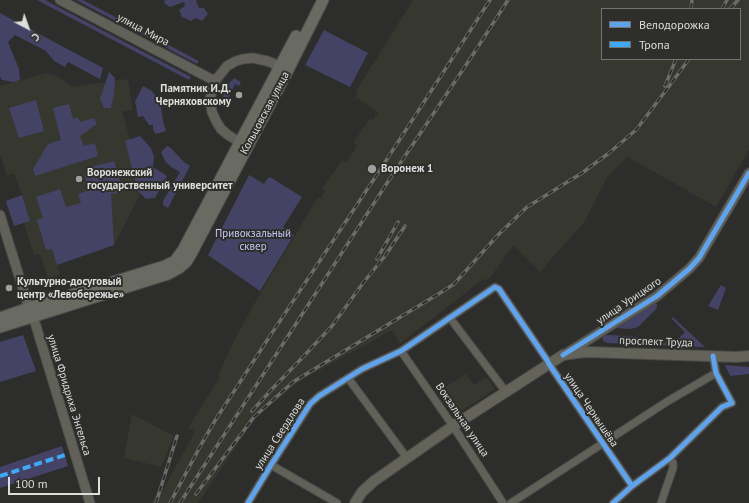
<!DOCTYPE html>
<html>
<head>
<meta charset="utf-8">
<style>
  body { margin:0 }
  #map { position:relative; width:749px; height:503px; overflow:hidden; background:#2d2d2c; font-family:"PT Sans",sans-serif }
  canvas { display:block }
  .legend { position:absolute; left:601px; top:8px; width:140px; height:52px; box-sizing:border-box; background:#2e2e2b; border:1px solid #747472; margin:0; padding:5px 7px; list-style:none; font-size:12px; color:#dddddc }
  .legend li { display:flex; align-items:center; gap:8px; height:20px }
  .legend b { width:20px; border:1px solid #747472 }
  .north { position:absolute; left:8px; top:8px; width:40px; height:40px; -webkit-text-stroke:3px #2e2e2b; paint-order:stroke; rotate:139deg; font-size:11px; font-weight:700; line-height:16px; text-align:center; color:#dddddc }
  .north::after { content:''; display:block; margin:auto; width:14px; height:18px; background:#dddddc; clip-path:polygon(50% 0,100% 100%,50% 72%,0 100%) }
  .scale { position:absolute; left:8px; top:477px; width:92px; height:18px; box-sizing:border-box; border:2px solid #dddddc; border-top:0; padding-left:5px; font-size:12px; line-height:14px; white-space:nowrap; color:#dddddc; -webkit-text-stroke:3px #2e2e2b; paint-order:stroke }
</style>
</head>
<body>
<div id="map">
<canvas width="749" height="503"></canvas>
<ul class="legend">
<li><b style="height:5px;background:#60a3ed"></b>Велодорожка</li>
<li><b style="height:5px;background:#3fa9f5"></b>Тропа</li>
</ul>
<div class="north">С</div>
<div class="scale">100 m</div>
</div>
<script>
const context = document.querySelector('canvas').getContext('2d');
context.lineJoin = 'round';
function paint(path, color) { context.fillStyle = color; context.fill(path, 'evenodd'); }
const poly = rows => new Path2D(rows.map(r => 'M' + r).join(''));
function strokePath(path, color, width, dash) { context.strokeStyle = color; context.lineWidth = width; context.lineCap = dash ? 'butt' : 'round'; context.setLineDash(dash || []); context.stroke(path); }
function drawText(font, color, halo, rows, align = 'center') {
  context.font = font + ' "PT Sans",sans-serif'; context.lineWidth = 4; context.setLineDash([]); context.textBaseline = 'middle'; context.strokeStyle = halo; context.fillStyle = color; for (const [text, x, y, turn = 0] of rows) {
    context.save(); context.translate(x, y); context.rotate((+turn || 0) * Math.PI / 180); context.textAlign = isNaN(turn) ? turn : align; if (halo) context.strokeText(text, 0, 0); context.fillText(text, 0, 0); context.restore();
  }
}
const built = poly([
  [413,0,749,0,749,150,716,207,628,157,607,177,585,221,540,272,515,247,513,246,489,279,482,280,400,344,392,330,300,381,256,417,198,503,152,503,159,488,164,488,191,439,194,431,188,428,220,377,218,375,236,337,258,297,318,197,321,198,325,191,322,189,342,160,346,163,357,146,353,143,370,118,373,120,378,112,357,98,356,100,354,99,358,92,356,91],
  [602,9,740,9,740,59,602,59],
  [46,73,57,76,72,87,128,79,133,110,122,112,144,187,114,245,57,264,60,275,48,279,40,254,34,255,24,223,30,221,22,195,14,173,7,176,0,154,0,86],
  [466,374,474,385,486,377,495,389,458,413,442,389],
  [132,414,174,436,161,467,124,458]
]);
const green = poly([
  [37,0,45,0,191,77,189,80],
  [76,0,83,0,199,61,197,64],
  [165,0,197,0,196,1,199,8,204,8,208,14,202,21,196,18,191,21,182,17,179,10,185,6,184,2,170,7,164,3],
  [0,13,103,68,100,79,68,62,65,67,54,61,46,51,15,35,8,42,19,69,20,80,14,82,2,80,0,77],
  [324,30,368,53,350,87,305,65],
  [109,72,115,78,114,94,111,108,104,108,100,99],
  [234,78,241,82,239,86,235,84,229,97,232,99,231,103,222,99,227,86],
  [143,86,152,91,160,101,163,121,166,131,156,134,153,130,153,125,149,125,143,116,138,117,135,101],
  [36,100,44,131,19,138,9,108],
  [69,104,73,119,78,117,80,122,94,118,97,124,80,136,84,146,95,143,98,156,35,176,33,169,48,144,61,140,53,108],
  [140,136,151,148,154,157,153,167,167,176,155,198,146,199,138,191,125,141],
  [167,146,171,148,184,162,190,166,168,208,163,205,163,201,180,172,171,167,165,161,161,152],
  [114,161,122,187,119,193,111,194,114,245,57,265,52,249,46,250,37,220,43,218,36,197,60,189,66,207,81,203,78,194,89,190,85,177,86,168],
  [249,175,264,184,268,178,270,177,302,197,283,227,294,235,260,291,208,255],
  [22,195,30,221,14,226,6,201],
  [721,285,726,288,718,310,708,306],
  [655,303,657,304,657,306,656,309,638,327,631,329,616,328,616,327],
  [672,317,674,318,705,347,653,345,654,342,658,342,660,340,664,344,671,336,676,341,685,332,672,319],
  [23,335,36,371,0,382,0,342],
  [610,335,639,337,645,340,645,345,608,343,603,341,602,336],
  [725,365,749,367,749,374,730,376],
  [62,446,68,466,0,488,0,467]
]);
const minor = poly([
  [450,318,506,392],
  [401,351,453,426,503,503],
  [348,378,407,458],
  [271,465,337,503],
  [248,503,271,465,310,404,319,396,362,369,401,351,495,287,499,289,547,360,549,364,632,486],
  [511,503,668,401,716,373],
  [613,503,632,486,670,458,722,407,732,403,716,373,713,356],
  [661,503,673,468,673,463,670,458]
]);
const tertiary = poly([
  [60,0,215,81],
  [246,146,228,135,221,129,216,121,212,112,210,100,212,90,215,81,227,66,236,61,243,59,253,58,267,61,285,68],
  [0,215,29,308],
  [33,316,90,503],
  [564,355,657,296,689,269,699,258,749,173]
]);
const secondary = poly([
  [355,503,362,492,374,481,453,426,563,355,577,353,588,352,736,357,749,356]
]);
const primary = poly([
  [0,318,29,308,165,266,175,261,183,250,296,36],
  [0,327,168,274,179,268,186,262,191,254,288,70,323,0]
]);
const rail = poly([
  [691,9,692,0],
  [722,9,727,0],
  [730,9,738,0],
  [665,86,676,59],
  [377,259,398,222],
  [252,411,273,388,301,359,332,326,363,283,385,256,405,226],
  [196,494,254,417,293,382,440,293,454,284,497,236,527,207,582,173,609,153,636,130,670,85,689,59],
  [156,503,177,436],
  [170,503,202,443,216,419,264,345,378,173,490,0],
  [180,503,389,180,472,56,508,0]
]);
const quiet = poly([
  [0,476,68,454]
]);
const cycleway = poly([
  [563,355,657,296,689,269,699,258,749,173],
  [248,503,271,465,310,404,319,396,362,369,401,351,495,287,499,289,547,360,549,364,632,486],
  [613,503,632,486,670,458,722,407,732,403,716,373,713,356]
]);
const markers = [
  [239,95,4,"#9f9f9e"],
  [372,169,5,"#9f9f9e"],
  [79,179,4,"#9f9f9e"],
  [9,288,4,"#9f9f9e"]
];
const streetNames = [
  ["улица Мира",143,30,28],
  ["Кольцовская улица",265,113,-62],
  ["улица Урицкого",629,301,-34],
  ["проспект Труда",656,342,2],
  ["улица Фридриха Энгельса",69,395,73],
  ["улица Чернышёва",591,410,56],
  ["Вокзальная улица",462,420,56],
  ["улица Свердлова",280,434,-57]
];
const poiNames = [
  ["Памятник И.Д.",231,89,"right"],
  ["Черняховскому",231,102,"right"],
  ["Воронеж 1",381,169],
  ["Воронежский",87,173],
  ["государственный университет",87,186],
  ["Культурно-досуговый",17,282],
  ["центр «Левобережье»",17,295]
];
const parkNames = [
  ["Привокзальный",253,234],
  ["сквер",253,247]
];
paint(built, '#36372f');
paint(green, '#444365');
strokePath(minor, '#494948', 9);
strokePath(tertiary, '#494948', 11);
strokePath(secondary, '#494948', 12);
strokePath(primary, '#494948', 13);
strokePath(minor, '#616159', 7);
strokePath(tertiary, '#616159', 9);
strokePath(secondary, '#63635a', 10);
strokePath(primary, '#696a61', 11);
strokePath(rail, '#6b6b67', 3.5);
strokePath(rail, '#2e2e2b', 2, [6]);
strokePath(quiet, '#3fa9f5', 4, [8, 4]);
strokePath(cycleway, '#60a3ed', 5);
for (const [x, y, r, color] of markers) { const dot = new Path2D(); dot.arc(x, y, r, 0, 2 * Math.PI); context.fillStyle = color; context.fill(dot); strokePath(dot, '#2e2e2b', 1.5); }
drawText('11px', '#dddddc', '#2e2e2b', streetNames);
drawText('bold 11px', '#dddddc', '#2e2e2b', poiNames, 'left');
drawText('11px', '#c8c8fb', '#2e2e2b', parkNames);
</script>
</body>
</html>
